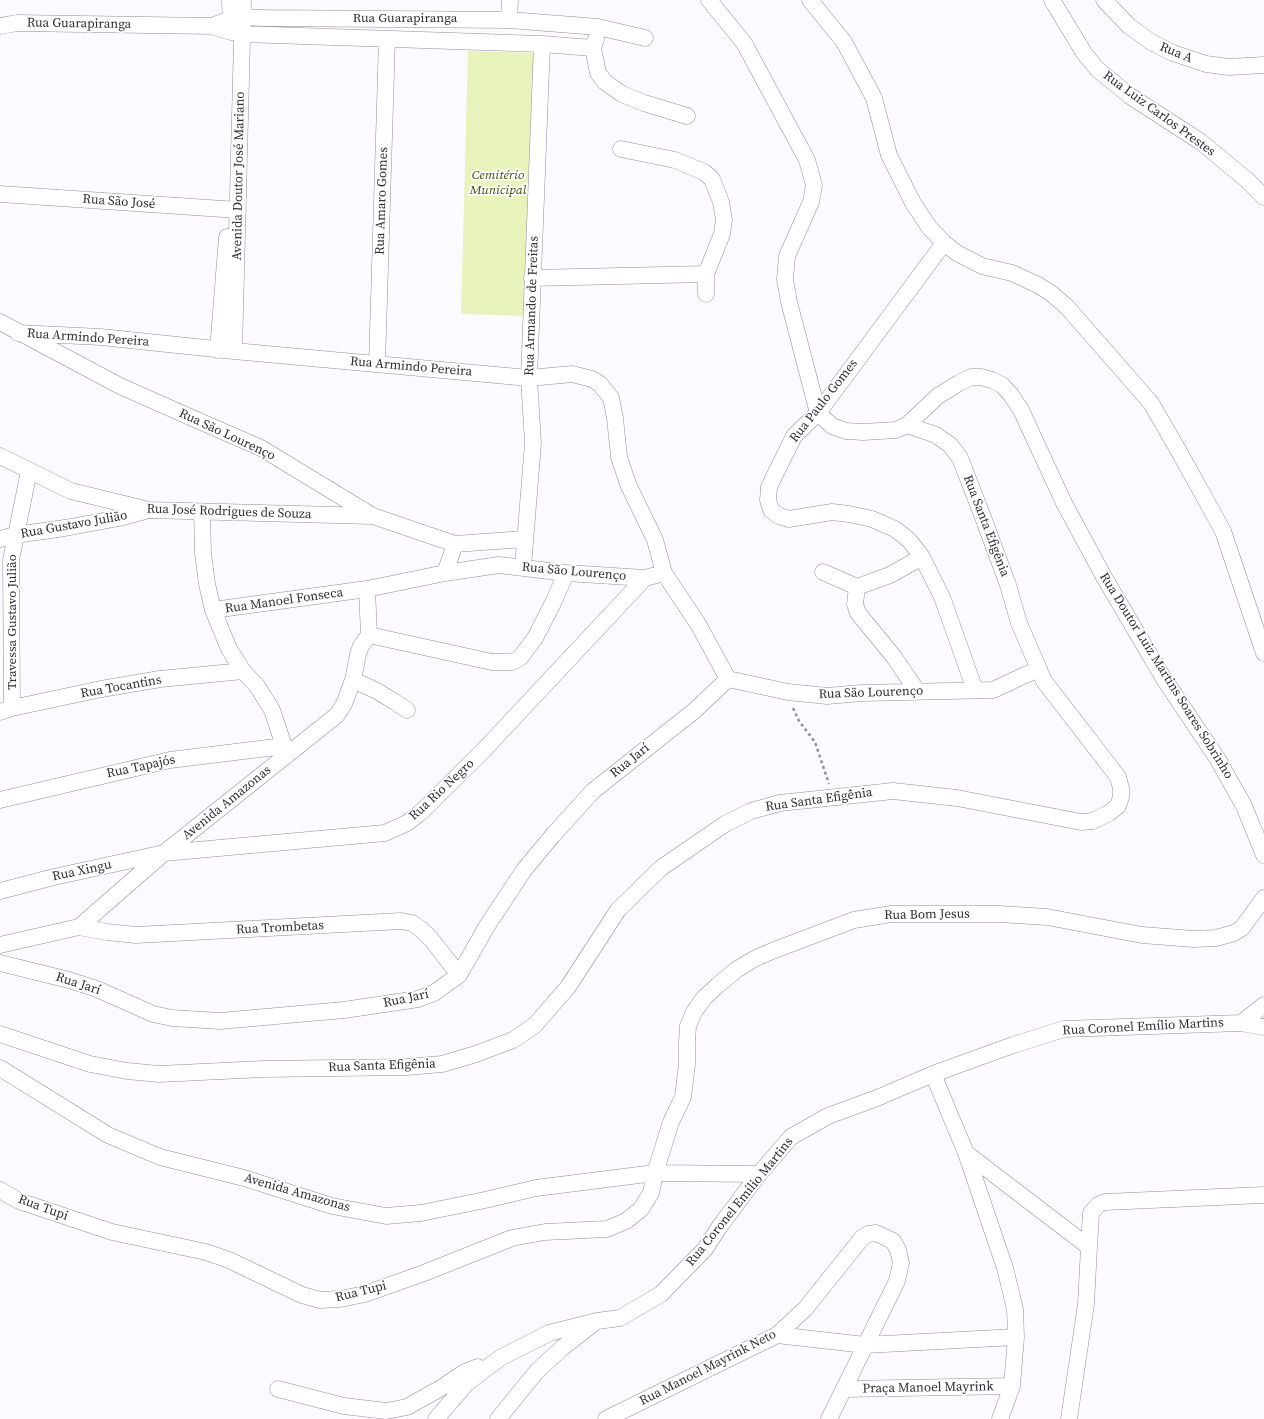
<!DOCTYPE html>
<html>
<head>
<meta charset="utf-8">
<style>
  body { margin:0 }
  canvas { display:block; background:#fdfaff }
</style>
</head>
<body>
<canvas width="1264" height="1419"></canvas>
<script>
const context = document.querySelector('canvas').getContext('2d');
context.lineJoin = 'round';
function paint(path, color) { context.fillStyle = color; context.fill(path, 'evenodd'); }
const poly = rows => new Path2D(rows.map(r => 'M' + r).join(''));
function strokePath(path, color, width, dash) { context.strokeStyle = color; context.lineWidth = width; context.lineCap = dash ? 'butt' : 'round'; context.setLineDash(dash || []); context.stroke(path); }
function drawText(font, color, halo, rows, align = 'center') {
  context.font = font + ' "Source Serif 4",serif'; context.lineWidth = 3.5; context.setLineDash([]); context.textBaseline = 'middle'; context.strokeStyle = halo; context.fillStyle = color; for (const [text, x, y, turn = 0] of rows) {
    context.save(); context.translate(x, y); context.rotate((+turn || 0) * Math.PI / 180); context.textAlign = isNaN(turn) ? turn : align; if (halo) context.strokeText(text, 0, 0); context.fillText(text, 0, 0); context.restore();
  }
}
const green = poly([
  [468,51,536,53,528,316,461,314]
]);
const path = poly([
  [793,708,799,721,815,742,829,784]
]);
const minor = poly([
  [230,0,231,28],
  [709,0,744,43,807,160,814,185,811,202,787,256,785,279,789,302,818,413,832,426,846,431,863,432,896,430,907,425,938,396,959,383,971,377,981,377,992,380,1002,385,1011,395,1021,410,1064,503,1104,577,1164,679,1217,758,1244,806,1264,855],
  [810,0,844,42,874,98,889,155,913,203,929,227,944,243,957,253,982,266,1012,273,1038,285,1052,294,1067,307,1151,403,1177,448,1223,531,1264,653],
  [1052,0,1084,53,1097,69,1130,96,1201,142,1247,180,1264,197],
  [1104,0,1129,26,1151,42,1173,53,1206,64,1229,67,1264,65],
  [509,20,510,0],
  [0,26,17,23,212,26,231,32,242,34,542,44,593,48],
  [212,26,230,19,242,17,265,18,509,20,598,27,645,38],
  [596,39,593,48,598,73,605,82,622,94,644,103,687,116],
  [621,149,675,160,704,172,712,179,721,202,724,220,722,234,706,274,706,294],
  [0,194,238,210],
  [944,243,818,413,794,436,769,487,768,500,771,510,779,516,789,519,832,512,849,514,872,519,895,529,909,540,922,557,942,597,975,690],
  [532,278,706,274],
  [0,322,120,386,190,417,261,448,373,516,455,544,525,539],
  [18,333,101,337,234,351,529,378,572,374,592,379,600,384,611,398,615,418,619,457,628,484,655,540,664,573],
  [218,350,227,237],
  [234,351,243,0],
  [377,364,387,39],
  [0,456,71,491,149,510,371,516],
  [202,512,203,553,207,584,213,610],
  [0,539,15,535,65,528,119,518,145,511],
  [523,567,533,443,529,378,542,44],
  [823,572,857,587,855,604,858,613,894,657,917,691],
  [445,573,455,544],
  [857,587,890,575,922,557],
  [369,635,492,662,512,662,520,658,535,638,554,601,566,573],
  [353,680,377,691,395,702,407,710],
  [12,708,11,560,29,471],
  [0,712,12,708,101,689,160,679,243,671],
  [286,756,284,746,272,710,257,686,243,671,229,649,213,610,367,589,445,573,499,565,566,573,645,578,664,573,698,624,728,679,788,692,827,696,862,693,993,690,1038,669],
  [0,800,170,760,284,746],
  [0,891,54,877,164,853,385,833,407,823,420,813,481,753,645,578],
  [79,927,107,932,136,935,401,921,412,923,421,929,431,939,459,975],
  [0,945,79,927,164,853,337,715,344,704,353,680,358,654,361,646,369,635,367,589],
  [0,963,69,980,97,989,153,1014,172,1018,220,1021,344,1010,418,999,434,993,459,975,487,926,524,870,553,835,593,791,694,711,728,679],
  [1241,1023,1264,1005],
  [0,1034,90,1064,127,1071,159,1074,264,1069,407,1067,442,1064,476,1054,513,1040,534,1026,568,987,618,910,661,868,725,824,751,811,780,803,893,791,957,798,1081,822,1093,821,1109,813,1118,806,1121,797,1121,788,1118,777,1044,681,1019,623,1008,585,984,520,960,458,950,445,936,435,907,425],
  [0,1068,108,1135,160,1157,244,1178,332,1206,386,1216,421,1213,485,1200,536,1188,655,1173,759,1174],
  [933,1074,966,1153,1005,1268,1015,1309,1016,1337,1012,1386,1000,1419],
  [966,1153,1089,1247,1086,1304,1069,1419],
  [0,1190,19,1201,112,1232,206,1252,229,1260,302,1295,320,1300,340,1299,365,1294,424,1273,512,1238,545,1232,607,1229,626,1221,641,1209,651,1193,655,1173,671,1122,683,1097,687,1064,687,1043,688,1026,694,1012,704,998,718,985,736,970,754,959,772,951,854,920,891,914,1000,914,1047,917,1142,935,1194,939,1216,938,1234,933,1242,928,1264,898],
  [1089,1247,1091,1213,1098,1205,1105,1202,1264,1195],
  [777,1335,865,1345,1016,1337],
  [278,1389,344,1406,386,1411,407,1407,441,1388,463,1373,478,1367],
  [844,1389,1012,1386],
  [436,1419,467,1383,500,1358,549,1333,597,1321,620,1318,661,1294,705,1249,720,1226,759,1174,791,1137,828,1116,877,1098,933,1074,1013,1045,1064,1029,1241,1023,1264,1027],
  [498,1419,537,1371,562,1348,593,1324],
  [606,1419,777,1335,805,1309,862,1238,868,1234,876,1233,893,1241,898,1250,901,1263,897,1281,829,1419]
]);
const streetNames = [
  ["Rua Guarapiranga",405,19],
  ["Rua Guarapiranga",79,24,1],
  ["Rua A",1176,53,22],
  ["Rua Luiz Carlos Prestes",1159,114,36],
  ["Avenida Doutor José Mariano",239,176,-89],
  ["Rua Amaro Gomes",382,201,-88],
  ["Rua São José",119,202,4],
  ["Rua Armando de Freitas",532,306,-88],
  ["Rua Armindo Pereira",88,338,4],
  ["Rua Armindo Pereira",411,367,5],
  ["Rua Paulo Gomes",824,401,-52],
  ["Rua São Lourenço",227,435,25],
  ["Rua José Rodrigues de Souza",229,512,2],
  ["Rua Gustavo Julião",74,525,-10],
  ["Rua Santa Efigênia",986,526,69],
  ["Rua São Lourenço",574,572,5],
  ["Rua Manoel Fonseca",284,601,-8],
  ["Travessa Gustavo Julião",13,622,-90],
  ["Rua Doutor Luiz Martins Soares Sobrinho",1166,676,58],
  ["Rua Tocantins",121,687,-10],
  ["Rua São Lourenço",871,693,-2],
  ["Rua Jarí",630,761,-39],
  ["Rua Tapajós",141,767,-12],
  ["Rua Rio Negro",442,790,-43],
  ["Rua Santa Efigênia",819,800,-8],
  ["Avenida Amazonas",227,803,-39],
  ["Rua Xingu",82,871,-12],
  ["Rua Bom Jesus",927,915,-1],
  ["Rua Trombetas",280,928,-3],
  ["Rua Jarí",78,984,18],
  ["Rua Jarí",406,999,-12],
  ["Rua Coronel Emílio Martins",1143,1027,-3],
  ["Rua Santa Efigênia",382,1066,-2],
  ["Avenida Amazonas",297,1193,16],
  ["Rua Coronel Emílio Martins",740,1202,-51],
  ["Rua Tupi",43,1208,20],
  ["Rua Tupi",361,1292,-14],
  ["Rua Manoel Mayrink Neto",708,1368,-27],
  ["Praça Manoel Mayrink",928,1388,-1]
];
const parkNames = [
  ["Cemitério",498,176],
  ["Municipal",498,191]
];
paint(green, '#e8f3bc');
strokePath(minor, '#958b9d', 17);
strokePath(path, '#939097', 2.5, [3, 3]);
strokePath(minor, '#fff', 16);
drawText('13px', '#312d35', '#fff', streetNames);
drawText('italic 13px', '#444e07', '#fff', parkNames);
</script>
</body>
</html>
